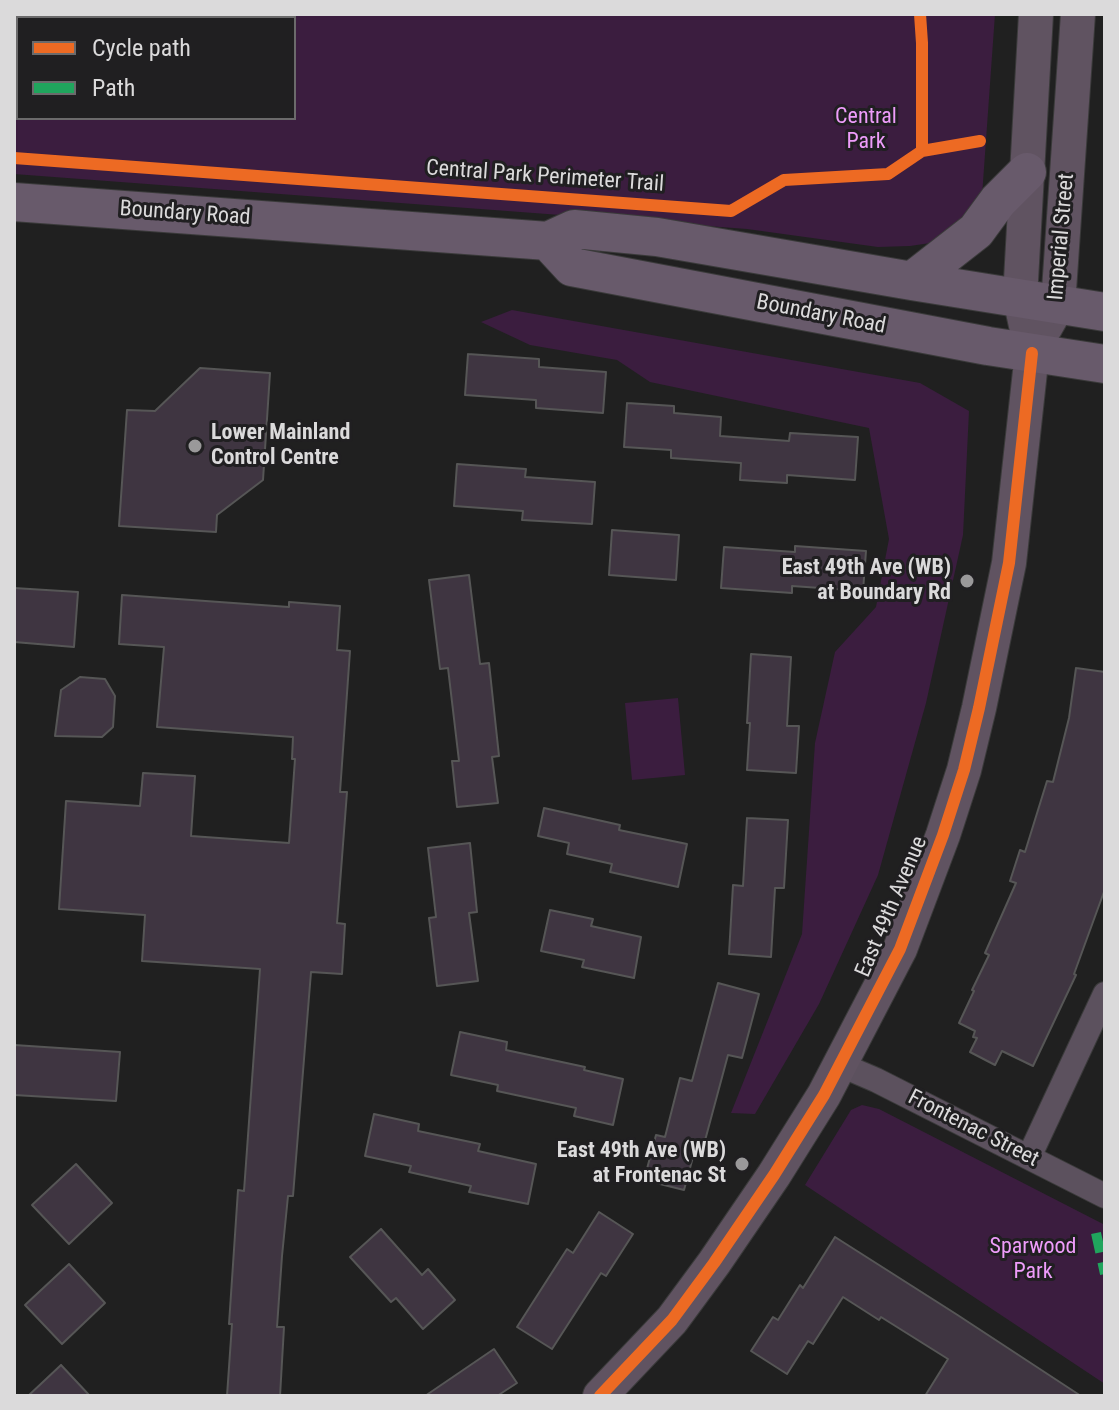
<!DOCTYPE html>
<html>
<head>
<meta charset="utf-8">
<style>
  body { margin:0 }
  #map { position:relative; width:1119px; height:1410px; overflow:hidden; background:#202020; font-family:"Roboto Condensed",sans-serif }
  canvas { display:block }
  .frame { position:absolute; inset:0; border:16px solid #dbdadb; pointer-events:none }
  .legend { position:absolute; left:16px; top:16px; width:280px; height:104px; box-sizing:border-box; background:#201f21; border:2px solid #6b6a6b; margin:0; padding:10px 14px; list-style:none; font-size:24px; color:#dbdadb }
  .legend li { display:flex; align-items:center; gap:16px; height:40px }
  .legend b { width:40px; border:2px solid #6b6a6b }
</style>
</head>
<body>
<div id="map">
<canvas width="1119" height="1410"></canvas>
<div class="frame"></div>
<ul class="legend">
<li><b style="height:10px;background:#ed6a23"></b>Cycle path</li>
<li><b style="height:10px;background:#20a55d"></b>Path</li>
</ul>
</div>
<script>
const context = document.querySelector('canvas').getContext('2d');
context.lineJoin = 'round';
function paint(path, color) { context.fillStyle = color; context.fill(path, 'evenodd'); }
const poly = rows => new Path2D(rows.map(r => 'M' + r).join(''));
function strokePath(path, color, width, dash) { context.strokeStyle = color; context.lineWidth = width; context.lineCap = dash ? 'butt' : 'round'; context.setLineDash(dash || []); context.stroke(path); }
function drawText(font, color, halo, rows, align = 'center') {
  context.font = font + ' "Roboto Condensed",sans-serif'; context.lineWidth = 6; context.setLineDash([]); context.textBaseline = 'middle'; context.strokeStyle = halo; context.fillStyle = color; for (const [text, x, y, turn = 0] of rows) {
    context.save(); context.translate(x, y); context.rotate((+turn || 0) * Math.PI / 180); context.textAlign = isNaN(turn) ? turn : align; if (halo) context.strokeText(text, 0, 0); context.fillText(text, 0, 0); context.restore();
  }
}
const green = poly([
  [14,14,995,14,982,196,975,213,937,242,910,246,878,247,747,229,14,174],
  [18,18,294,18,294,118,18,118],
  [512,310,920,383,969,411,963,535,926,703,878,875,819,1004,755,1114,731,1113,802,934,815,743,835,652,876,607,889,539,869,428,650,382,617,360,530,345,481,322],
  [678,698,685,775,632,780,625,703],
  [862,1105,879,1109,1105,1225,1105,1384,805,1185,851,1110]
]);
const building = poly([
  [468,354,539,359,539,367,606,372,603,413,536,408,536,400,465,395,468,354],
  [200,368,270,373,263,480,217,515,216,532,119,526,127,410,155,411,200,368],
  [627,403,674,406,674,413,721,417,720,436,789,441,790,433,858,437,855,480,787,475,787,483,740,480,741,463,671,458,671,450,624,447,627,403],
  [457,464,526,469,525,477,595,482,592,524,522,520,523,511,454,506,457,464],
  [612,530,679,535,676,580,609,575,612,530],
  [795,546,866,551,863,591,792,586,792,593,721,588,724,547,795,552,795,546],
  [469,575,480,664,489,663,499,756,492,757,498,803,457,807,452,761,459,761,448,668,440,669,429,580,469,575],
  [14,588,78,592,74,647,14,642,14,588],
  [122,595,289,607,289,602,340,606,337,650,350,651,340,792,347,792,337,923,345,924,342,974,311,972,293,1196,288,1196,282,1256,277,1327,284,1327,280,1396,227,1396,232,1324,229,1324,238,1190,244,1191,260,969,142,961,145,915,59,909,66,801,140,806,143,773,195,776,191,836,289,843,295,759,292,759,293,737,157,727,164,647,119,644,122,595],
  [751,654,791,657,787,726,799,726,796,773,747,770,750,723,747,723,751,654],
  [1076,668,1105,672,1105,889,1074,974,1076,975,1033,1066,1002,1051,995,1065,970,1052,977,1038,973,1037,975,1031,959,1023,974,991,972,990,989,955,985,953,1016,883,1010,881,1020,850,1025,852,1047,781,1053,782,1069,718,1076,668],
  [80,677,105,679,115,696,113,727,102,737,55,736,61,690,80,677],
  [544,808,620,825,619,830,687,844,678,887,610,872,612,864,567,854,569,843,538,836,544,808],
  [747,818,788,820,784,888,775,888,771,957,729,954,733,885,743,886,747,818],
  [470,843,477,912,469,913,478,981,437,986,429,918,436,917,428,848,470,843],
  [550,910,593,919,591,926,641,937,634,978,582,967,584,960,541,951,550,910],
  [718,983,759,994,742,1058,728,1055,703,1148,696,1146,684,1190,644,1180,656,1135,665,1137,680,1078,692,1081,718,983],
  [460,1032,507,1042,506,1050,585,1067,584,1070,623,1079,613,1125,574,1116,576,1108,497,1091,498,1085,451,1075,460,1032],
  [14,1045,120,1052,116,1101,14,1095,14,1045],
  [374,1114,419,1124,418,1131,480,1144,478,1151,536,1164,528,1204,469,1192,471,1186,409,1172,411,1166,365,1156,374,1114],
  [76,1164,112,1203,69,1244,32,1205,76,1164],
  [599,1212,633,1234,606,1276,601,1273,552,1349,517,1327,567,1249,573,1253,599,1212],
  [381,1229,422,1275,428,1269,455,1300,423,1329,396,1298,391,1302,350,1257,381,1229],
  [835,1237,956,1314,1081,1396,925,1396,948,1359,881,1317,879,1320,843,1297,813,1344,808,1341,787,1374,751,1351,773,1317,778,1320,800,1285,803,1288,835,1237],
  [69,1264,105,1303,62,1344,25,1305,69,1264],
  [494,1349,517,1383,497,1396,425,1396,494,1349],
  [61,1365,90,1396,28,1396,61,1365]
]);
const street = poly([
  [841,1065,876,1080,1105,1196],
  [1029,1157,1105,994]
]);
const secondary = poly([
  [1045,328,1058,305,1078,14],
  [600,1396,672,1320,714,1263,774,1175,824,1095,900,949,943,835,964,770,979,708,1009,563,1032,353,1020,298,1036,14]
]);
const primary = poly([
  [14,202,548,241,574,229,657,237,912,281,1105,312],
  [548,241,572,267,988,346,1105,364],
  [912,281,976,231,998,201,1027,172]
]);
const quiet = poly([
  [1096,1233,1105,1274]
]);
const cycleway = poly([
  [920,14,922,43,922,151],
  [14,158,731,211,784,180,888,174,922,151,980,141],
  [600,1396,672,1320,714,1263,774,1175,824,1095,900,949,943,835,964,770,979,708,1009,563,1032,353]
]);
const markers = [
  [195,446,8,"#9a999a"],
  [967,581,8,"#9a999a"],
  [742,1164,8,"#9a999a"]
];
const parkNames = [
  ["Central",866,117],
  ["Park",866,142],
  ["Sparwood",1033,1247],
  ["Park",1033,1272]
];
const streetNames = [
  ["Central Park Perimeter Trail",545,177,4],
  ["Boundary Road",185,214,4],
  ["Imperial Street",1062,237,-85],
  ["Boundary Road",821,315,11],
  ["East 49th Avenue",892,907,-67],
  ["Frontenac Street",973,1129,27]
];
const poiNames = [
  ["Lower Mainland",211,433,"left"],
  ["Control Centre",211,458,"left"],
  ["East 49th Ave (WB)",951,568],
  ["at Boundary Rd",951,593],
  ["East 49th Ave (WB)",726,1151],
  ["at Frontenac St",726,1176]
];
paint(green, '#3b1d3f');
paint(building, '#3f3541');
strokePath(building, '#565656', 2);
strokePath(street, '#3a3a3a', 26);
strokePath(secondary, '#3a3a3a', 36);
strokePath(primary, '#3a3a3a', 40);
strokePath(street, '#5c515e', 24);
strokePath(secondary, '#605361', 34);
strokePath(primary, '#685a6b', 38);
strokePath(quiet, '#20a55d', 10, [20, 10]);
strokePath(cycleway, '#ed6a23', 12);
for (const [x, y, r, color] of markers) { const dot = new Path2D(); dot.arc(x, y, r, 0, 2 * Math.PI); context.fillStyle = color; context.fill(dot); strokePath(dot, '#201f21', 3); }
drawText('22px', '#ee9cfa', '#201f21', parkNames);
drawText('22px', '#dbdadb', '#201f21', streetNames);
drawText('bold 22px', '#dbdadb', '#201f21', poiNames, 'right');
</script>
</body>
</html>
